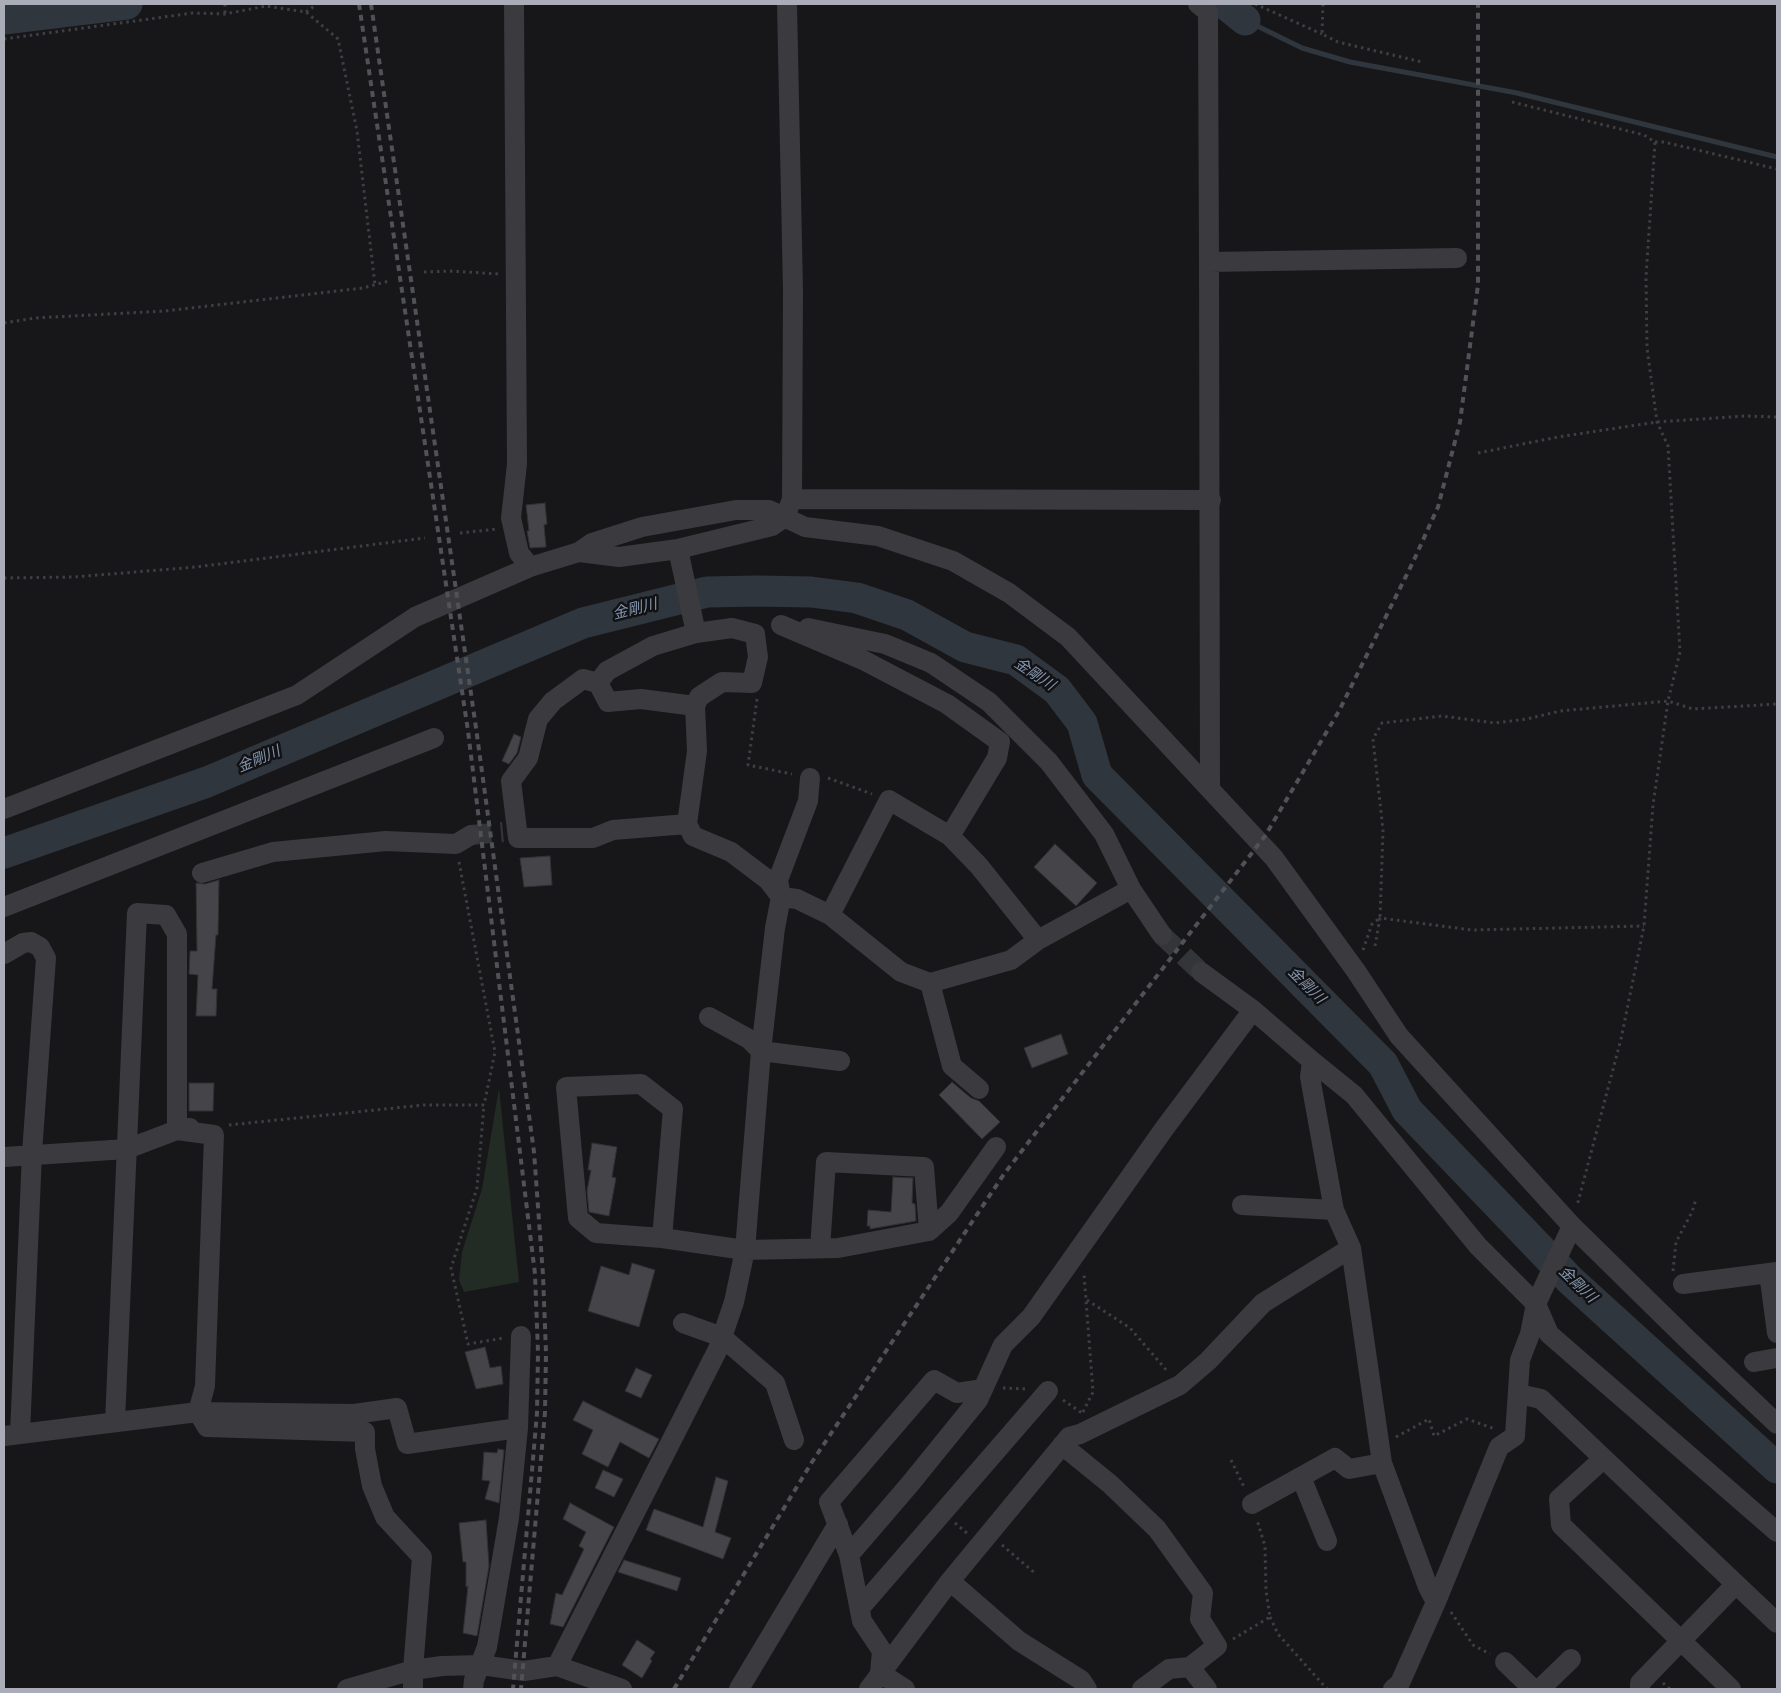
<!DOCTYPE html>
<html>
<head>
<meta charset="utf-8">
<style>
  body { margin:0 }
  #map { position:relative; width:1781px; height:1693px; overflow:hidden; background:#171719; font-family:"Nunito Sans",sans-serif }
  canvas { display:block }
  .frame { position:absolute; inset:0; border:5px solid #aaadb7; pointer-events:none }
</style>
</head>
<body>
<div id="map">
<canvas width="1781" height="1693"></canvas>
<div class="frame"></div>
</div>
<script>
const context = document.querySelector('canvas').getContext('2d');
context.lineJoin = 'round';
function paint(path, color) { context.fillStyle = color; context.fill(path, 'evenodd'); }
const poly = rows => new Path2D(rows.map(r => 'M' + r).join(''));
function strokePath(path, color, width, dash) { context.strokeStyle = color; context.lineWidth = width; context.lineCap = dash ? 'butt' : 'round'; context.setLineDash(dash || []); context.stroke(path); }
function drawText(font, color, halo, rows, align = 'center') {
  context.font = font + ' "Nunito Sans","Noto Sans JP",sans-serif'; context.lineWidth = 5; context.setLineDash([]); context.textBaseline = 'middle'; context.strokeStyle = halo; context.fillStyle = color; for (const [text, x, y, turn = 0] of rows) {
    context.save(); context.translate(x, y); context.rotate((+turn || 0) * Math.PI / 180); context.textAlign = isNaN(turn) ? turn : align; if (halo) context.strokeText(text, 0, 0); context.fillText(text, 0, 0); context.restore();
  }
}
const green = poly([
  [499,1088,519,1282,464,1292,459,1280,462,1252,482,1189]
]);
const stream = poly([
  [1245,20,1302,48,1350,62,1517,93,1777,157]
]);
const river = poly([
  [1225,4,1245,20],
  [4,19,127,4],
  [4,853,207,782,583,623,707,592,757,591,811,592,857,598,907,615,965,647,1016,660,1057,690,1082,723,1097,775,1383,1064,1407,1110,1570,1280,1777,1468]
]);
const building = poly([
  [545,503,547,524,544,525,546,547,530,548,527,531,529,531,526,505,545,503],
  [514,734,521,737,517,753,509,764,502,761,514,734],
  [1055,844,1097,883,1076,906,1034,867,1055,844],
  [550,856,552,885,524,887,520,858,550,856],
  [219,880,218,935,216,935,212,989,217,989,216,1016,196,1016,198,975,189,974,190,951,197,951,196,883,205,884,219,880],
  [1061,1034,1068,1054,1032,1068,1024,1048,1061,1034],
  [952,1082,971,1098,979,1101,1000,1122,982,1139,939,1095,952,1082],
  [189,1083,214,1083,213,1111,189,1111,189,1083],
  [592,1143,617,1147,612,1177,616,1178,609,1216,589,1212,587,1191,591,1170,588,1170,592,1143],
  [893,1177,913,1178,912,1203,915,1204,916,1221,870,1229,870,1226,867,1226,868,1210,891,1212,893,1177],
  [632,1263,655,1270,639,1327,588,1311,601,1266,629,1275,632,1263],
  [485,1347,490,1368,501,1366,503,1384,476,1389,465,1352,485,1347],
  [636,1368,652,1375,641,1398,625,1391,636,1368],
  [583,1401,659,1439,649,1458,620,1442,608,1467,582,1454,593,1430,573,1420,583,1401],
  [498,1449,504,1450,499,1503,485,1499,490,1481,482,1480,484,1452,497,1453,498,1449],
  [603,1470,623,1479,614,1497,595,1488,603,1470],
  [716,1477,728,1481,715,1532,731,1538,723,1559,646,1530,654,1509,703,1527,716,1477],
  [570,1503,614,1527,563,1627,550,1624,556,1593,562,1595,584,1549,579,1546,586,1532,563,1519,570,1503],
  [486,1520,489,1566,477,1636,463,1633,468,1586,466,1587,466,1562,463,1562,459,1523,486,1520],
  [624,1560,681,1578,677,1591,618,1572,624,1560],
  [637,1640,655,1652,650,1659,652,1661,642,1678,622,1665,637,1640]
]);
const minorTunnel = poly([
  [471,835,503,832],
  [1162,935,1201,972]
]);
const path = poly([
  [225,4,225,14],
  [1255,4,1322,34],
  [1323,4,1322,34,1338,42,1422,62],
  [306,12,317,4],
  [4,39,193,13,225,14,266,6,306,12,338,39,357,131,375,285],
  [1512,102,1644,135,1655,142,1646,277,1647,348,1657,422,1668,446,1680,652,1668,701,1653,805,1644,926,1621,1039,1577,1206],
  [1655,142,1664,142,1777,169],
  [424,272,450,271,498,274],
  [4,323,35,318,165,311,363,288,389,281],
  [1478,453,1558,437,1657,422,1745,416,1777,417],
  [460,533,497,529],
  [4,578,74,577,196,567,425,538],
  [757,699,748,765,792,774],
  [828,778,872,794],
  [459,862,495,1052,484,1105],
  [1375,946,1380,918,1472,930,1644,926],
  [1363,950,1372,924,1380,918,1383,830,1373,739,1382,723,1442,716,1495,723,1527,719,1560,711,1668,701,1693,709,1777,704],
  [229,1125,424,1105,484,1105,477,1188,451,1268,468,1344,504,1338],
  [1673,1271,1676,1242,1692,1212,1696,1199],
  [1087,1300,1130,1328,1168,1372],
  [1003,1388,1027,1389],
  [1063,1400,1082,1413],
  [1083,1412,1093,1392,1084,1274],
  [1396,1437,1429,1419,1434,1436,1467,1419,1495,1429],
  [1231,1460,1245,1489],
  [955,1523,968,1534],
  [1002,1545,1036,1574],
  [1451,1612,1473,1645,1490,1654],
  [1270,1617,1278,1634,1327,1689],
  [1233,1639,1270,1617,1266,1591,1265,1546,1257,1520],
  [1663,1683,1670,1689]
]);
const minor = poly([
  [514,4,517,464,511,518,519,553,530,567],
  [1198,4,1208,12,1209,262,1457,258],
  [1209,262,1210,789],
  [792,499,1211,500],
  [678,549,696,633],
  [579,552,592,543,642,527,736,510,769,510,805,527,878,536,953,561,1009,593,1068,637,1274,858,1356,971,1399,1036,1572,1226,1686,1338,1777,1424],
  [781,625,863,660,947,704,1000,742,997,758,950,836,979,866,1038,940],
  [808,628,885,644,931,663,989,702,1049,762,1104,834,1131,889],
  [598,683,607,671,653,646,696,633,732,628,755,634,758,657,752,683,722,682,699,697,695,706,697,751,687,824,693,836,731,852,768,880,781,897,797,899,830,915,901,972,930,983,1011,960,1038,940,1131,889,1162,935],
  [4,809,297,695,415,617,530,567,579,552,619,557,678,549,772,526,785,517,792,499,793,291,787,4],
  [687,824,613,830,593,838,518,838,511,781,528,758,538,719,553,701,583,679,598,683,608,702,641,699,695,706],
  [202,873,273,852,386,841,456,844,471,835],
  [4,907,434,738],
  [830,915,889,800,950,836],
  [4,954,23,943,31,942,40,947,46,958,32,1153,20,1434],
  [1201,972,1253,1010,1312,1061,1310,1077,1334,1210,1351,1248,1382,1463,1428,1587,1436,1602],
  [930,983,952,1066,979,1089],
  [709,1017,749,1039,761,1051,840,1061],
  [1312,1061,1354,1095,1478,1246,1536,1304,1549,1334,1777,1532],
  [4,1157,127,1149,177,1130,190,1128],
  [1242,1205,1334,1210],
  [929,1231,949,1213,996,1147],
  [662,1238,673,1109,641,1084,566,1087,578,1218,596,1233,662,1238,745,1250,838,1248,929,1231,924,1167,826,1162,820,1248],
  [1769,1273,1777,1333],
  [1683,1284,1777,1272],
  [683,1323,722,1337,775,1383,794,1440],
  [1754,1362,1777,1358],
  [1519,1394,1541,1399,1777,1623],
  [115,1422,137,913,166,915,177,934,177,1130,214,1135,205,1386,198,1412,207,1427,365,1432,365,1449,372,1486,385,1517,422,1557,413,1670,413,1689],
  [4,1436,198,1412,354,1414,397,1408,407,1444,518,1428],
  [1062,1445,1110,1484,1157,1529,1203,1593,1200,1619,1217,1646,1190,1667],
  [1603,1459,1559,1499,1561,1525,1731,1689],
  [1301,1477,1327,1541],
  [1252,1504,1335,1458,1349,1469,1382,1463],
  [849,1555,910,1484,978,1400,1003,1345,1031,1317,1164,1129,1253,1010],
  [950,1581,1019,1641,1081,1680,1087,1689],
  [860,1608,1048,1391],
  [1505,1662,1533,1689],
  [557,1666,718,1349,734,1302,745,1250,761,1051,775,928,781,897,778,880,808,801,810,778],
  [880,1673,882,1651,862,1621,849,1555,829,1502,934,1380,957,1393,983,1389],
  [880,1673,905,1689],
  [347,1689,413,1670,442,1666,481,1665,524,1671,557,1666,622,1689],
  [473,1689,474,1680,487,1647,509,1518,518,1428,521,1336],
  [739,1689,838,1524],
  [869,1689,950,1581,1069,1437,1080,1434,1180,1385,1208,1361,1263,1303,1351,1248],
  [1142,1689,1169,1669,1190,1667,1207,1689],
  [1393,1689,1400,1683,1436,1602,1499,1447,1515,1436,1520,1360,1530,1334,1536,1304,1572,1226],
  [1540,1689,1571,1659],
  [1640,1689,1640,1683,1736,1584]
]);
const rail = poly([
  [359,4,468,731,535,1274,538,1352,537,1413,513,1689],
  [371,4,476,728,534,1152,543,1275,546,1353,545,1412,521,1689],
  [674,1689,812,1462,1004,1174,1265,836,1339,711,1413,562,1438,507,1460,422,1478,285,1478,4]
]);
const waterNames = [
  ["金剛川",635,610,-14],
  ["金剛川",1034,675,34],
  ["金剛川",259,760,-23],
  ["金剛川",1306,986,45],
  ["金剛川",1577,1285,44]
];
paint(green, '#232b25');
strokePath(stream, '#30363e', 5);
strokePath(river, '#30363e', 31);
paint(building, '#444449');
strokePath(building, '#313134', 1);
strokePath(minorTunnel, '#343539', 20, [20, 10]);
strokePath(path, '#3e3f44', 3, [2.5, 4]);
strokePath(minor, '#3a3a3f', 20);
strokePath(rail, '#515258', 4, [6, 5]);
drawText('italic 15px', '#8496b0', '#121214', waterNames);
</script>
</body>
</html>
